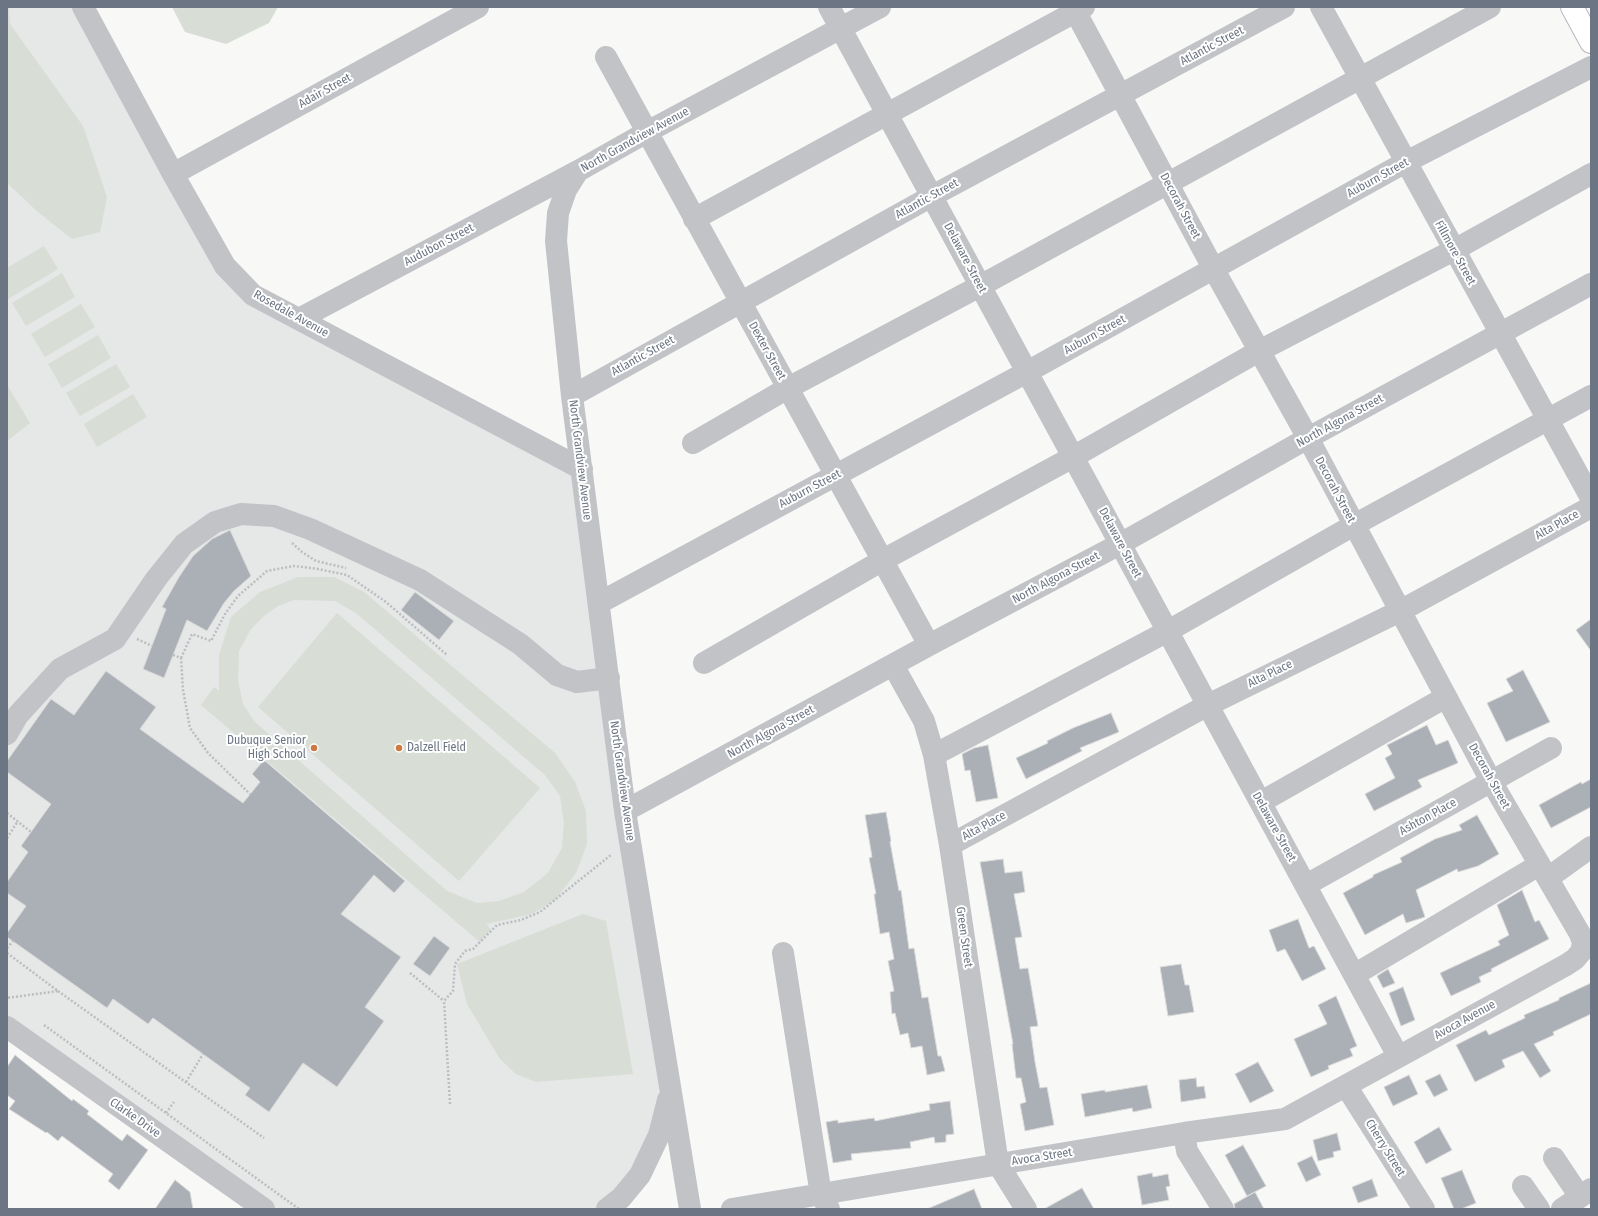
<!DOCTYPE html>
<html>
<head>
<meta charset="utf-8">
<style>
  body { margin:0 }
  #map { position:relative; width:1598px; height:1216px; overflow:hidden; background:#f8f8f7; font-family:"Fira Sans Condensed",sans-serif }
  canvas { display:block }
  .frame { position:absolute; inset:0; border:8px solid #6c7583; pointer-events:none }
</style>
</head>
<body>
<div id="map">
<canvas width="1598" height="1216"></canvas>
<div class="frame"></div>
</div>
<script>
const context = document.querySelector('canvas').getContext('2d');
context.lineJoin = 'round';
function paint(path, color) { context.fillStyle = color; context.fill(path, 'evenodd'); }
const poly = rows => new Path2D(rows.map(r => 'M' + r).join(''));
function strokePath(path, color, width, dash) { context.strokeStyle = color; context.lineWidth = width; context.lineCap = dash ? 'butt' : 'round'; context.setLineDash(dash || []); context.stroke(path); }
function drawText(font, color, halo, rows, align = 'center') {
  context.font = font + ' "Fira Sans Condensed",sans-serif'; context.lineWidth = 4; context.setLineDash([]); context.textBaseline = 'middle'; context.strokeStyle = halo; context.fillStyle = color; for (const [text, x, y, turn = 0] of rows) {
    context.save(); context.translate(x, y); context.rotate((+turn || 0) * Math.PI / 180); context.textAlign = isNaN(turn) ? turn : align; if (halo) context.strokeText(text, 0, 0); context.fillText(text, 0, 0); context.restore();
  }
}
const built = poly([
  [7,7,83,7,253,295,582,469,670,1093,659,1135,605,1209,263,1209,7,1027]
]);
const green = poly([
  [7,7,9,7,10,24,83,126,107,197,100,232,72,239,38,212,7,183],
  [172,7,278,7,269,23,226,44,185,32],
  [44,246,58,269,8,299,7,268],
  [62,273,75,297,26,326,12,303],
  [81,304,95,327,45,357,31,334],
  [98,335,111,358,62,388,48,364],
  [116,364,130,387,80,416,66,393],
  [7,385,30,423,7,441],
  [133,394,147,417,97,447,84,424],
  [298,577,334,577,364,592,555,753,575,782,586,811,587,844,576,873,555,900,532,914,486,924,491,929,480,942,201,705,214,687,219,691,219,655,231,617,260,592],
  [294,600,335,601,356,613,545,775,560,796,564,823,562,848,548,873,524,892,499,901,477,903,447,891,254,721,243,704,238,680,239,651,251,629,265,615,278,606],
  [337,613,540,788,459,881,258,707],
  [583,914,606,921,633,1074,536,1082,516,1074,500,1059,467,1004,457,964]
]);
const building = poly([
  [230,530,251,576,234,591,224,603,207,631,187,620,164,678,143,669,166,609,162,607,179,577,193,556,212,539,230,530],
  [415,592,454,621,439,640,401,610,415,592],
  [1591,619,1591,651,1576,630,1591,619],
  [1523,670,1550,722,1506,742,1487,703,1513,691,1506,679,1523,670],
  [106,671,156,707,140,729,243,803,260,782,252,774,264,760,405,881,394,893,374,875,341,914,401,957,365,1007,384,1021,337,1087,303,1063,269,1112,245,1095,250,1088,153,1018,148,1024,113,999,107,1008,7,937,7,933,26,906,7,893,7,882,28,852,21,846,51,804,7,772,7,761,51,699,74,715,106,671],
  [1111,713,1119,732,1080,748,1082,751,1026,779,1016,758,1048,743,1047,741,1073,728,1111,713],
  [1427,725,1436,745,1448,740,1458,763,1418,780,1422,787,1374,811,1365,794,1395,778,1385,758,1392,754,1387,745,1427,725],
  [988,745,998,798,976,802,970,770,965,771,962,754,974,748,988,745],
  [1591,779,1591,807,1551,828,1539,805,1581,782,1582,784,1591,779],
  [886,812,891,841,890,842,899,891,901,890,909,949,914,948,922,998,928,997,938,1056,941,1056,945,1071,927,1075,922,1046,911,1048,908,1033,900,1035,895,1013,892,1014,890,992,894,991,888,961,894,959,889,932,880,934,874,894,876,894,869,858,872,857,865,815,886,812],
  [1477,815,1499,854,1478,866,1458,872,1457,869,1416,890,1425,917,1406,923,1403,914,1365,935,1343,893,1373,877,1373,875,1402,862,1400,858,1435,839,1462,830,1459,825,1477,815],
  [1003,859,1005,873,1022,871,1025,892,1014,894,1022,937,1015,938,1020,969,1028,968,1038,1026,1030,1027,1035,1062,1040,1088,1047,1087,1054,1125,1025,1131,1020,1104,1026,1102,1021,1078,1016,1078,1012,1044,1013,1044,980,862,1003,859],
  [1522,890,1535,922,1539,920,1549,939,1491,969,1492,971,1479,977,1481,982,1451,996,1440,973,1500,945,1498,941,1509,935,1497,905,1522,890],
  [1298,919,1309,948,1314,946,1326,969,1302,981,1285,949,1277,952,1269,930,1298,919],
  [434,936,450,948,430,976,413,964,434,936],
  [1181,964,1185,985,1189,985,1194,1012,1168,1016,1160,967,1181,964],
  [1388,969,1395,983,1383,988,1377,976,1388,969],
  [1591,983,1591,1014,1553,1032,1554,1035,1534,1044,1551,1071,1540,1078,1523,1051,1502,1060,1505,1067,1475,1082,1456,1045,1486,1030,1489,1035,1525,1018,1524,1015,1559,1000,1559,998,1591,983],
  [1403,987,1415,1020,1401,1026,1389,993,1403,987],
  [1336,996,1357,1046,1350,1049,1353,1056,1328,1066,1329,1069,1311,1077,1294,1039,1327,1024,1318,1005,1336,996],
  [15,1055,72,1101,73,1099,89,1111,87,1114,122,1141,127,1134,148,1150,119,1190,108,1181,113,1174,62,1136,58,1141,47,1132,46,1133,9,1109,15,1101,7,1095,7,1067,15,1055],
  [1258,1062,1274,1091,1250,1103,1235,1074,1258,1062],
  [1440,1074,1448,1090,1434,1097,1425,1081,1440,1074],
  [1409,1075,1418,1094,1393,1106,1384,1087,1409,1075],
  [1196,1078,1197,1087,1204,1086,1206,1098,1181,1102,1179,1080,1196,1078],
  [1147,1085,1152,1108,1133,1112,1132,1108,1085,1117,1081,1094,1105,1090,1105,1092,1147,1085],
  [950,1101,954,1134,946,1135,946,1142,935,1143,934,1137,910,1142,911,1148,851,1154,852,1160,833,1163,826,1122,838,1120,838,1123,874,1118,875,1121,930,1110,929,1104,950,1101],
  [1439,1127,1452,1150,1426,1164,1414,1142,1439,1127],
  [1337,1133,1341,1150,1333,1152,1334,1157,1318,1161,1313,1140,1337,1133],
  [1243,1145,1266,1186,1247,1196,1225,1155,1243,1145],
  [1312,1156,1321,1175,1306,1182,1297,1163,1312,1156],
  [1462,1170,1476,1203,1461,1209,1454,1209,1441,1178,1462,1170],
  [1152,1173,1153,1177,1168,1174,1170,1186,1166,1187,1169,1200,1142,1205,1137,1176,1152,1173],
  [1372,1179,1378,1196,1358,1203,1352,1187,1372,1179],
  [175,1180,190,1192,193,1209,155,1209,175,1180],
  [1082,1188,1094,1209,1044,1209,1082,1188],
  [974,1189,982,1209,927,1209,974,1189],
  [1255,1192,1264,1209,1235,1209,1234,1204,1255,1192]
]);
const path = poly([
  [292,543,302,552,316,561,346,568],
  [137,639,152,646],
  [173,655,181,658,183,690,190,728,208,753,250,794],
  [181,658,192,634,211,641,225,614,238,596,267,571,294,566,318,569,347,575,386,602,447,655],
  [7,813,31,832],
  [7,838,18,821],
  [7,948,13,941],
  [7,953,58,991,7,998],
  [410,973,444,1001],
  [58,991,264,1138],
  [44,1025,299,1209],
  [186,1082,203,1054],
  [450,1104,444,1001,453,991,455,964,465,951,473,949,497,925,521,920,540,912,612,854],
  [166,1113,174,1102]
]);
const minor = poly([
  [83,7,173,174,225,266,253,295,582,469],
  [829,7,1398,1056],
  [1321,7,1591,498],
  [606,57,929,645],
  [578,171,566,190,558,213,556,241,572,396,625,811,690,1209],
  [173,174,478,7],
  [694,219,1084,7],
  [299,319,578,171,647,132,880,7],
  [572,396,932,196,1284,7],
  [693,443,788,388,980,286,1490,7],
  [599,603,1027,372,1406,162,1591,67],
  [704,663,883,560,1073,457,1259,351,1454,250,1591,174],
  [893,665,924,721,934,755,950,845,998,1164,1026,1209],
  [7,734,18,715,60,669,115,639,156,579,184,544,215,522,241,514,274,516,310,529,420,580,520,644,557,675,577,682,609,678],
  [934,755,1168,631,1354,525,1591,396],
  [1261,802,1446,697],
  [625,811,929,645,1120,544,1308,438,1591,284],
  [950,845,1208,705,1400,611,1591,507],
  [1548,878,1591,847],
  [1306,885,1551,748],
  [783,953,821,1195,829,1209],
  [1354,975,1539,865],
  [7,1027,264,1209],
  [1346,1086,1424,1209],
  [1184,1133,1187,1151,1223,1209],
  [1554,1158,1580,1197,1591,1189],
  [1523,1186,1539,1209],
  [607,1209,621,1198,640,1175,659,1135,668,1100],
  [732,1209,1184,1133,1285,1119,1566,965,1575,959,1581,952,1583,943,1580,934,1491,781,1308,438,1213,268,1073,7],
  [1562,1209,1580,1197]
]);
const major = poly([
  [1572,7,1591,42]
]);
const markers = [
  [314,748,4,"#cd7a42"],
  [399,748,4,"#cd7a42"]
];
const streetNames = [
  ["Atlantic Street",1212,46,-28],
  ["Adair Street",325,91,-29],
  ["North Grandview Avenue",635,140,-29],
  ["Auburn Street",1378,178,-29],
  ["Atlantic Street",927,199,-29],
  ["Decorah Street",1180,206,62],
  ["Audubon Street",439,245,-28],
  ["Fillmore Street",1455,253,61],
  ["Delaware Street",965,258,62],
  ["Rosedale Avenue",291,314,29],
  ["Auburn Street",1095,335,-29],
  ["Dexter Street",767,351,61],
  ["Atlantic Street",643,356,-29],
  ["North Algona Street",1340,421,-29],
  ["North Grandview Avenue",580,460,83],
  ["Auburn Street",810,489,-28],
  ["Decorah Street",1335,490,62],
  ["Alta Place",1557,525,-29],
  ["Delaware Street",1120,543,62],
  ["North Algona Street",1056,578,-28],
  ["Alta Place",1270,674,-26],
  ["North Algona Street",771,732,-29],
  ["Decorah Street",1489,776,61],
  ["North Grandview Avenue",622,781,82],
  ["Ashton Place",1428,817,-29],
  ["Alta Place",984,826,-29],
  ["Delaware Street",1274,827,61],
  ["Green Street",964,937,82],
  ["Avoca Avenue",1465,1020,-29],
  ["Clarke Drive",135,1118,35],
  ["Cherry Street",1385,1148,58],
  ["Avoca Street",1042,1157,-9]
];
const poiNames = [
  ["Dubuque Senior",306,741],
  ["High School",306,755],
  ["Dalzell Field",407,748,"left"]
];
paint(built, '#e6e7e7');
paint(green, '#d8ddd6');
paint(building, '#abafb6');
strokePath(building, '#dadad9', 1);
strokePath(major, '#b5b8bc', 24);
strokePath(path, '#bbbdc0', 2.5, [2, 2]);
strokePath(minor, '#c1c3c7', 22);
strokePath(major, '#fff', 22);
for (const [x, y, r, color] of markers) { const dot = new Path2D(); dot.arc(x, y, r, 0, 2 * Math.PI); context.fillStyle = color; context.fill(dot); strokePath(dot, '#fff', 1.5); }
drawText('12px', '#6c7583', '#fff', streetNames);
drawText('12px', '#6c7583', '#fff', poiNames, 'right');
</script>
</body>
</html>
